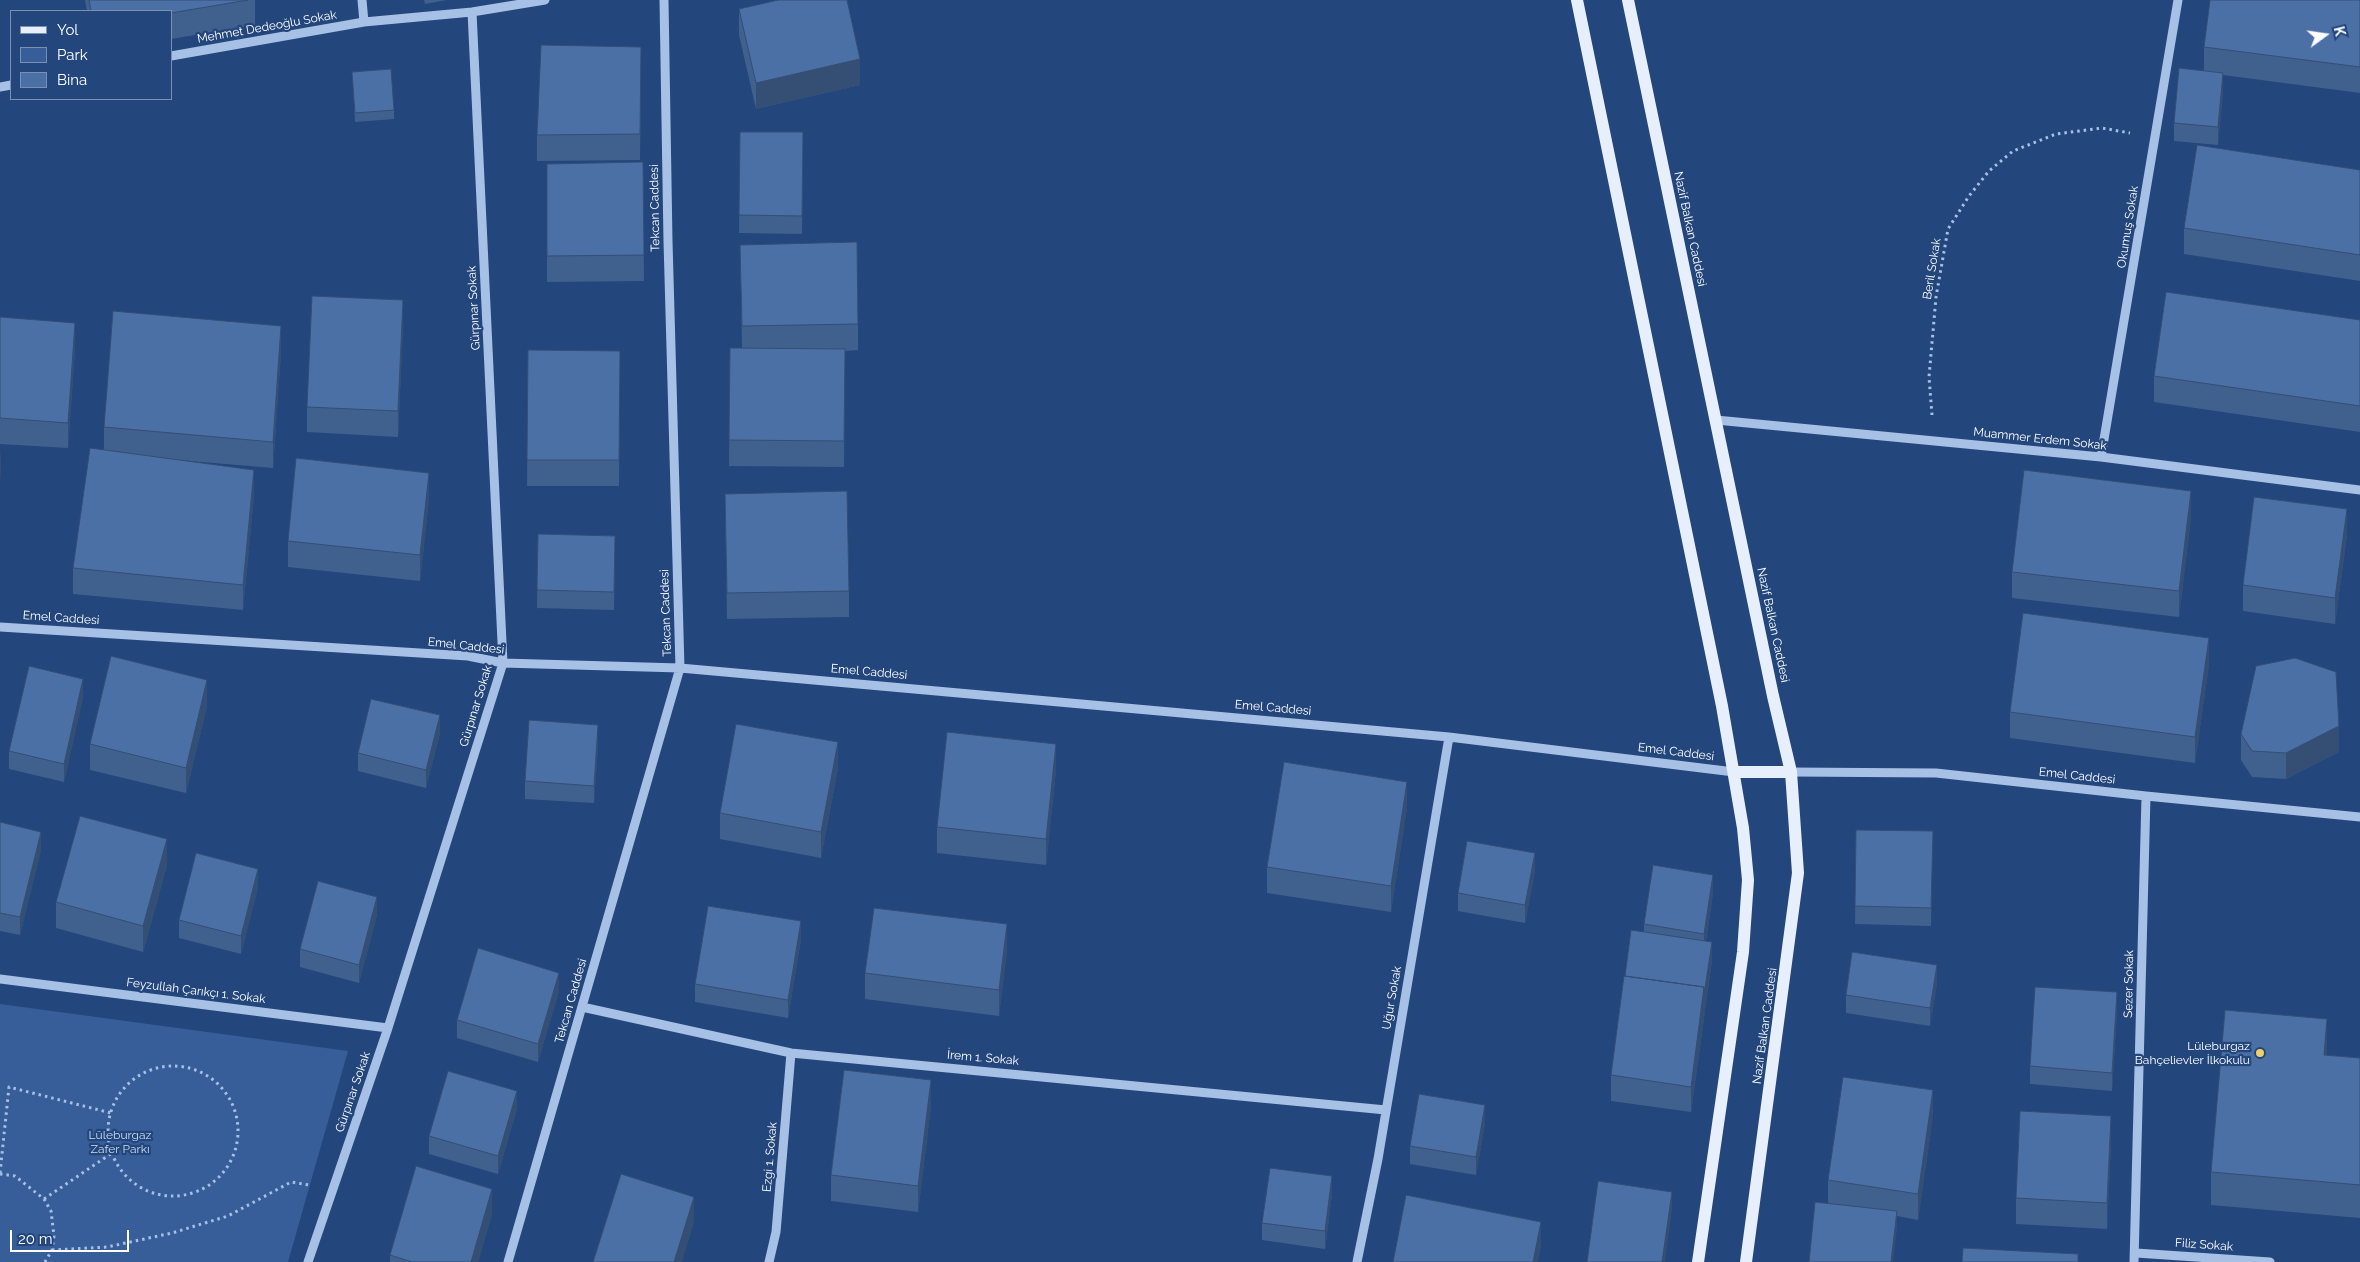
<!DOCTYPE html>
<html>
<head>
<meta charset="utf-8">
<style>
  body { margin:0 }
  #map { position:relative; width:2360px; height:1262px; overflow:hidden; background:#23467c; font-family:Raleway,sans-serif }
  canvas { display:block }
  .legend { position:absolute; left:10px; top:10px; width:162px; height:90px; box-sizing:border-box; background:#23467c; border:1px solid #7b90b0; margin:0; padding:6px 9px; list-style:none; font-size:15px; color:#fff }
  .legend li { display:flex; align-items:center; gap:10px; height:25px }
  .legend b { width:25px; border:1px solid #7b90b0 }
  .north { position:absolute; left:2300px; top:10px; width:50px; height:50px; -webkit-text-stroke:4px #23467c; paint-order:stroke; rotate:76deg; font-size:14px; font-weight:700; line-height:20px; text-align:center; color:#fff }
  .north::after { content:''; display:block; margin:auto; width:18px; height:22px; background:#fff; clip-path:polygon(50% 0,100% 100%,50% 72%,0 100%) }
  .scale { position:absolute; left:10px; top:1230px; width:119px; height:22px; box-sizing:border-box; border:2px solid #fff; border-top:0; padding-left:6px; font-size:15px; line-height:18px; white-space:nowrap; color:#fff; -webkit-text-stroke:4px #23467c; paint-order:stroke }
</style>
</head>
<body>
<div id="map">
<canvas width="2360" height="1262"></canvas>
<ul class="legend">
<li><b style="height:6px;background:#e7effd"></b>Yol</li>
<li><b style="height:14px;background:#375e99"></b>Park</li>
<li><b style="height:14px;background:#4b70a5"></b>Bina</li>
</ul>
<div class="north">K</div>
<div class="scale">20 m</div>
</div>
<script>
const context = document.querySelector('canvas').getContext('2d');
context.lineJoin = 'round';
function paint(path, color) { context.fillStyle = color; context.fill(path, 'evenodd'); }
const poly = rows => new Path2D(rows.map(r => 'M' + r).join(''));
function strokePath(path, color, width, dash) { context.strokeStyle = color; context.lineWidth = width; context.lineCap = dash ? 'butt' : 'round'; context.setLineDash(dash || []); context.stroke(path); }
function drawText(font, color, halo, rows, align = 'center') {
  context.font = font + ' Raleway,sans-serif'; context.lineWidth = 4.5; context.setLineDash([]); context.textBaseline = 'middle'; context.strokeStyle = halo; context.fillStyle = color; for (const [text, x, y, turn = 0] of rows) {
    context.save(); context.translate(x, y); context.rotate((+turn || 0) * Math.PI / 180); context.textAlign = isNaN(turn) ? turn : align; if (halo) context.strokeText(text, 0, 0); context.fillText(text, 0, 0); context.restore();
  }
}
const green = poly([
  [0,1004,348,1051,288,1262,0,1262]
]);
const path = poly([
  [1932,415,1929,377,1936,297,1948,229,1969,196,1989,171,2013,151,2056,134,2102,128,2130,133],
  '108 1131a65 65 0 1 1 130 0a65 65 0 1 1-130 0Z',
  [0,1173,9,1087,111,1113],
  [0,1174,15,1176,44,1199,51,1211,54,1236,52,1250,45,1262],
  [44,1199,112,1153],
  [52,1250,107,1247,172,1233,228,1216,291,1182,309,1185]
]);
const minor = poly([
  [362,0,364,22],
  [171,56,364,22,472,12,545,0],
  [0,87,11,85],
  [1716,420,2101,457,2360,490],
  [2101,457,2178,0],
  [0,627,468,656,503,663,680,668,1449,737,1734,772],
  [1791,772,1936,773,2146,796,2360,817],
  [0,979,388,1028],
  [582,1007,791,1053,1386,1110],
  [2136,1253,2270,1262],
  [308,1262,388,1028,503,663,472,12],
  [508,1262,680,668,668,241,664,0],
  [769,1262,776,1232,791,1053],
  [1357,1262,1378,1159,1449,737],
  [2134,1262,2146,796]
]);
const major = poly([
  [1577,0,1722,706,1743,828,1748,880,1743,952,1698,1262],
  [1628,0,1773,696,1791,772,1798,873,1746,1262],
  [1734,772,1791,772]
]);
const wall = poly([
  [85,0,255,0,255,25,171,39,171,11,87,11],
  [424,0,447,0,425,4],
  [2360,0,2360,93,2223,75,2223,91,2218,145,2174,141,2174,123,2204,71,2204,47],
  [739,9,860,85,756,109,739,35],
  [352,72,394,110,394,119,355,122],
  [641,73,640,160,537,161,537,135],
  [740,132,803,132,802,234,739,233],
  [643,162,644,281,547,282,547,164],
  [2360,170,2360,281,2184,254,2184,228],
  [740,245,858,324,858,350,845,351,844,467,729,466,730,348,742,348],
  [0,317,75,349,68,448,0,444],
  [2360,320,2360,432,2154,402,2154,376],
  [403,326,398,437,307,432,307,407],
  [528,350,620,351,619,486,527,486],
  [281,352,273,468,178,460,254,496,243,610,73,594,73,568,104,450,104,427],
  [725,494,849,591,849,617,727,619],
  [429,499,420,581,288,567,288,541],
  [2191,517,2179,617,2012,598,2012,572],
  [538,534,615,536,614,610,537,608],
  [2347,535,2335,624,2243,611,2243,585],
  [2209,664,2195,763,2010,738,2010,712],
  [83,697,64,782,9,769,9,751],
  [207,706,186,793,90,770,90,744],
  [440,733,426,788,358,771,358,753],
  [2241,734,2339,752,2286,779,2252,777,2241,760],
  [598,743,594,803,525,799,525,781],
  [838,768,821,858,720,839,720,813],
  [1056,770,1046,865,937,853,937,827],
  [1407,807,1391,912,1267,893,1267,867],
  [0,822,41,850,20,935,0,931],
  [1856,830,1933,831,1931,926,1855,924],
  [167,865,143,952,56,928,56,902],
  [1535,871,1525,923,1458,911,1458,893],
  [258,887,241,954,179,938,179,920],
  [1713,893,1706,941,1712,960,1691,1112,1611,1101,1611,1075,1625,976,1644,932,1644,924],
  [377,915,359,983,300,967,300,949],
  [801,939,788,1018,695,1002,695,984],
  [1007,950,999,1016,865,999,865,973],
  [1937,983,1930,1026,1846,1013,1846,995],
  [559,991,538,1062,457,1038,457,1020],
  [2117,1010,2112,1091,2030,1084,2030,1066],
  [2327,1052,2327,1055,2360,1058,2360,1218,2211,1205,2211,1172],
  [931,1106,918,1212,831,1201,831,1175],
  [517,1109,498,1174,429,1154,429,1136],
  [1933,1116,1918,1220,1897,1216,1897,1229,1828,1204,1828,1180],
  [1485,1123,1476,1175,1410,1164,1410,1146],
  [2111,1142,2107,1229,2016,1224,2016,1198],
  [1332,1194,1325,1249,1262,1240,1262,1223],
  [492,1214,478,1262,390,1262,390,1255]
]);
const shadedWall = poly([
  [641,47,641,73,640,160,640,134],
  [860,59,860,85,756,109,756,83],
  [2223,73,2223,91,2218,145,2218,127],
  [403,300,403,326,398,437,398,411],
  [75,323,75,349,68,448,68,423],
  [281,326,281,352,273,468,273,442],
  [1,446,1,472,0,484,0,458],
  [254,470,254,496,243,610,243,585],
  [429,473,429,499,420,581,420,555],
  [2191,491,2191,517,2179,617,2179,591],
  [2347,509,2347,535,2335,624,2335,598],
  [2209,638,2209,664,2195,763,2195,737],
  [83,679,83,697,64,782,64,764],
  [207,680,207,706,186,793,186,768],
  [440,715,440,733,426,788,426,770],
  [598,725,598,743,594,803,594,786],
  [2339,726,2339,752,2286,779,2286,753],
  [838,742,838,768,821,858,821,832],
  [1056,744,1056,770,1046,865,1046,839],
  [1407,782,1407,807,1391,912,1391,886],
  [41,832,41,850,20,935,20,917],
  [167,839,167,865,143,952,143,926],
  [1535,853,1535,871,1525,923,1525,905],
  [258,869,258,887,241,954,241,936],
  [1713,875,1713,893,1704,952,1704,934],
  [377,897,377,915,359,983,359,965],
  [801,921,801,939,788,1018,788,1000],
  [1007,924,1007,950,999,1016,999,990],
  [1712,942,1712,960,1691,1112,1691,1087,1704,987],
  [1937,965,1937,983,1930,1026,1930,1008],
  [559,973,559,991,538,1062,538,1044],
  [2117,992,2117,1010,2112,1091,2112,1073],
  [2327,1019,2327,1052,2324,1088,2324,1055],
  [931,1080,931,1106,918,1212,918,1186],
  [1933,1090,1933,1116,1918,1220,1918,1194],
  [517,1091,517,1109,498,1174,498,1156],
  [1485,1105,1485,1123,1476,1175,1476,1157],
  [2111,1116,2111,1142,2107,1229,2107,1203],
  [1332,1176,1332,1194,1325,1249,1325,1231],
  [492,1189,492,1214,478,1262,471,1262],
  [1672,1192,1672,1210,1665,1262,1662,1262],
  [694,1197,694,1223,682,1262,674,1262],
  [1897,1211,1897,1229,1893,1262,1891,1262],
  [1541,1222,1541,1248,1538,1262,1533,1262]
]);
const building = poly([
  [89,0,248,0,171,13,171,11,91,11,89,0],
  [778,0,847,0,860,59,756,83,739,9,778,0],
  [2210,0,2360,0,2360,67,2204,47,2210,0],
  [541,45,641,47,640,134,537,135,541,45],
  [2179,68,2223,73,2218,127,2174,123,2179,68],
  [391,69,394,110,355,113,352,72,391,69],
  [740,132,803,132,802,216,739,215,740,132],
  [2197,145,2360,170,2360,255,2184,228,2197,145],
  [643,162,644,255,547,256,547,164,643,162],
  [857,242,858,324,742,326,740,245,857,242],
  [2166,292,2360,320,2360,406,2154,376,2166,292],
  [312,296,403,300,398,411,307,407,312,296],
  [113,311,281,326,273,442,104,427,113,311],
  [0,317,75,323,68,423,0,418,0,317],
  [730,348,845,349,844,441,729,440,730,348],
  [528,350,620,351,619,460,527,460,528,350],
  [90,448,254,470,243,585,73,568,90,448],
  [296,458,429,473,420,555,288,541,296,458],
  [2024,470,2191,491,2179,591,2012,572,2024,470],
  [847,491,849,591,727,593,725,494,847,491],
  [2254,497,2347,509,2335,598,2243,585,2254,497],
  [538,534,615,536,614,592,537,590,538,534],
  [2023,613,2209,638,2195,737,2010,712,2023,613],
  [111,656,207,680,186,768,90,744,111,656],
  [2295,658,2336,672,2339,726,2286,753,2252,751,2241,734,2256,666,2295,658],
  [29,666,83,679,64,764,9,751,29,666],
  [371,699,440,715,426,770,358,753,371,699],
  [529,720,598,725,594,786,525,781,529,720],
  [736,724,838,742,821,832,720,813,736,724],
  [947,732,1056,744,1046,839,937,827,947,732],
  [1284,762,1407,782,1391,886,1267,867,1284,762],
  [80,816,167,839,143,926,56,902,80,816],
  [0,822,41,832,20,917,0,913,0,822],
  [1856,830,1933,831,1931,908,1855,906,1856,830],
  [1467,841,1535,853,1525,905,1458,893,1467,841],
  [196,853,258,869,241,936,179,920,196,853],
  [1653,865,1713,875,1704,934,1644,924,1653,865],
  [318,881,377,897,359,965,300,949,318,881],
  [708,906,801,921,788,1000,695,984,708,906],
  [874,908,1007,924,999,990,865,973,874,908],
  [1631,930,1712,942,1704,995,1704,987,1625,976,1631,930],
  [478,948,559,973,538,1044,457,1020,478,948],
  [1852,952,1937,965,1930,1008,1846,995,1852,952],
  [1624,976,1704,987,1691,1087,1611,1075,1624,976],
  [2035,987,2117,992,2112,1073,2030,1066,2035,987],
  [2225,1010,2327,1019,2324,1055,2360,1058,2360,1185,2211,1172,2225,1010],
  [844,1070,931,1080,918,1186,831,1175,844,1070],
  [448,1071,517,1091,498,1156,429,1136,448,1071],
  [1843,1077,1933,1090,1918,1194,1828,1180,1843,1077],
  [1419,1094,1485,1105,1476,1157,1410,1146,1419,1094],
  [2020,1111,2111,1116,2107,1203,2016,1198,2020,1111],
  [416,1166,492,1189,471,1262,412,1262,390,1255,416,1166],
  [1270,1168,1332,1176,1325,1231,1262,1223,1270,1168],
  [621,1174,694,1197,674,1262,593,1262,621,1174],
  [1598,1181,1672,1192,1662,1262,1587,1262,1598,1181],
  [1406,1195,1541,1222,1533,1262,1393,1262,1406,1195],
  [1815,1202,1897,1211,1891,1262,1809,1262,1815,1202],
  [1963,1248,2078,1254,2078,1262,1962,1262,1963,1248]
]);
const markers = [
  [2260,1053,5,"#f0d06a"]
];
const streetNames = [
  ["Mehmet Dedeoğlu Sokak",267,27,-10],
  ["Tekcan Caddesi",655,208,-91],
  ["Okumuş Sokak",2128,227,-81],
  ["Nazif Balkan Caddesi",1690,229,78],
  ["Beril Sokak",1932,269,-81],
  ["Gürpınar Sokak",474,308,-93],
  ["Muammer Erdem Sokak",2040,439,6],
  ["Tekcan Caddesi",666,613,-92],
  ["Emel Caddesi",61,618,4],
  ["Nazif Balkan Caddesi",1773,625,78],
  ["Emel Caddesi",466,646,6],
  ["Emel Caddesi",869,672,5],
  ["Gürpınar Sokak",476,706,-73],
  ["Emel Caddesi",1273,708,5],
  ["Emel Caddesi",1676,752,7],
  ["Emel Caddesi",2077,776,6],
  ["Sezer Sokak",2129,984,-89],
  ["Feyzullah Çarıkçı 1. Sokak",196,991,7],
  ["Uğur Sokak",1392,998,-80],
  ["Tekcan Caddesi",571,1001,-74],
  ["Nazif Balkan Caddesi",1765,1026,-82],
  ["İrem 1. Sokak",983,1058,5],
  ["Gürpınar Sokak",353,1092,-71],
  ["Ezgi 1. Sokak",770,1157,-85],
  ["Filiz Sokak",2204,1245,4]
];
const poiNames = [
  ["Lüleburgaz",2250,1046],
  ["Bahçelievler İlkokulu",2250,1060]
];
const parkNames = [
  ["Lüleburgaz",120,1135],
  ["Zafer Parkı",120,1149]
];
paint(green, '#375e99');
strokePath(path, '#a7c0e5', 3, [2.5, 4]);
strokePath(minor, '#a7c0e5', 9);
strokePath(major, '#e7effd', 12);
paint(wall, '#40608e');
paint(shadedWall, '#344e74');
paint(building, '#4b70a5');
strokePath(building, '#344e74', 1);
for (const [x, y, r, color] of markers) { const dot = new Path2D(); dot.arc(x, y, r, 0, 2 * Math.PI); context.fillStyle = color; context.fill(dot); strokePath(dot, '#23467c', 2); }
drawText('12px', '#fff', '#23467c', streetNames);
drawText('12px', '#fff', '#23467c', poiNames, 'right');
drawText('12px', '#cadbf4', '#23467c', parkNames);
</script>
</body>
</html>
